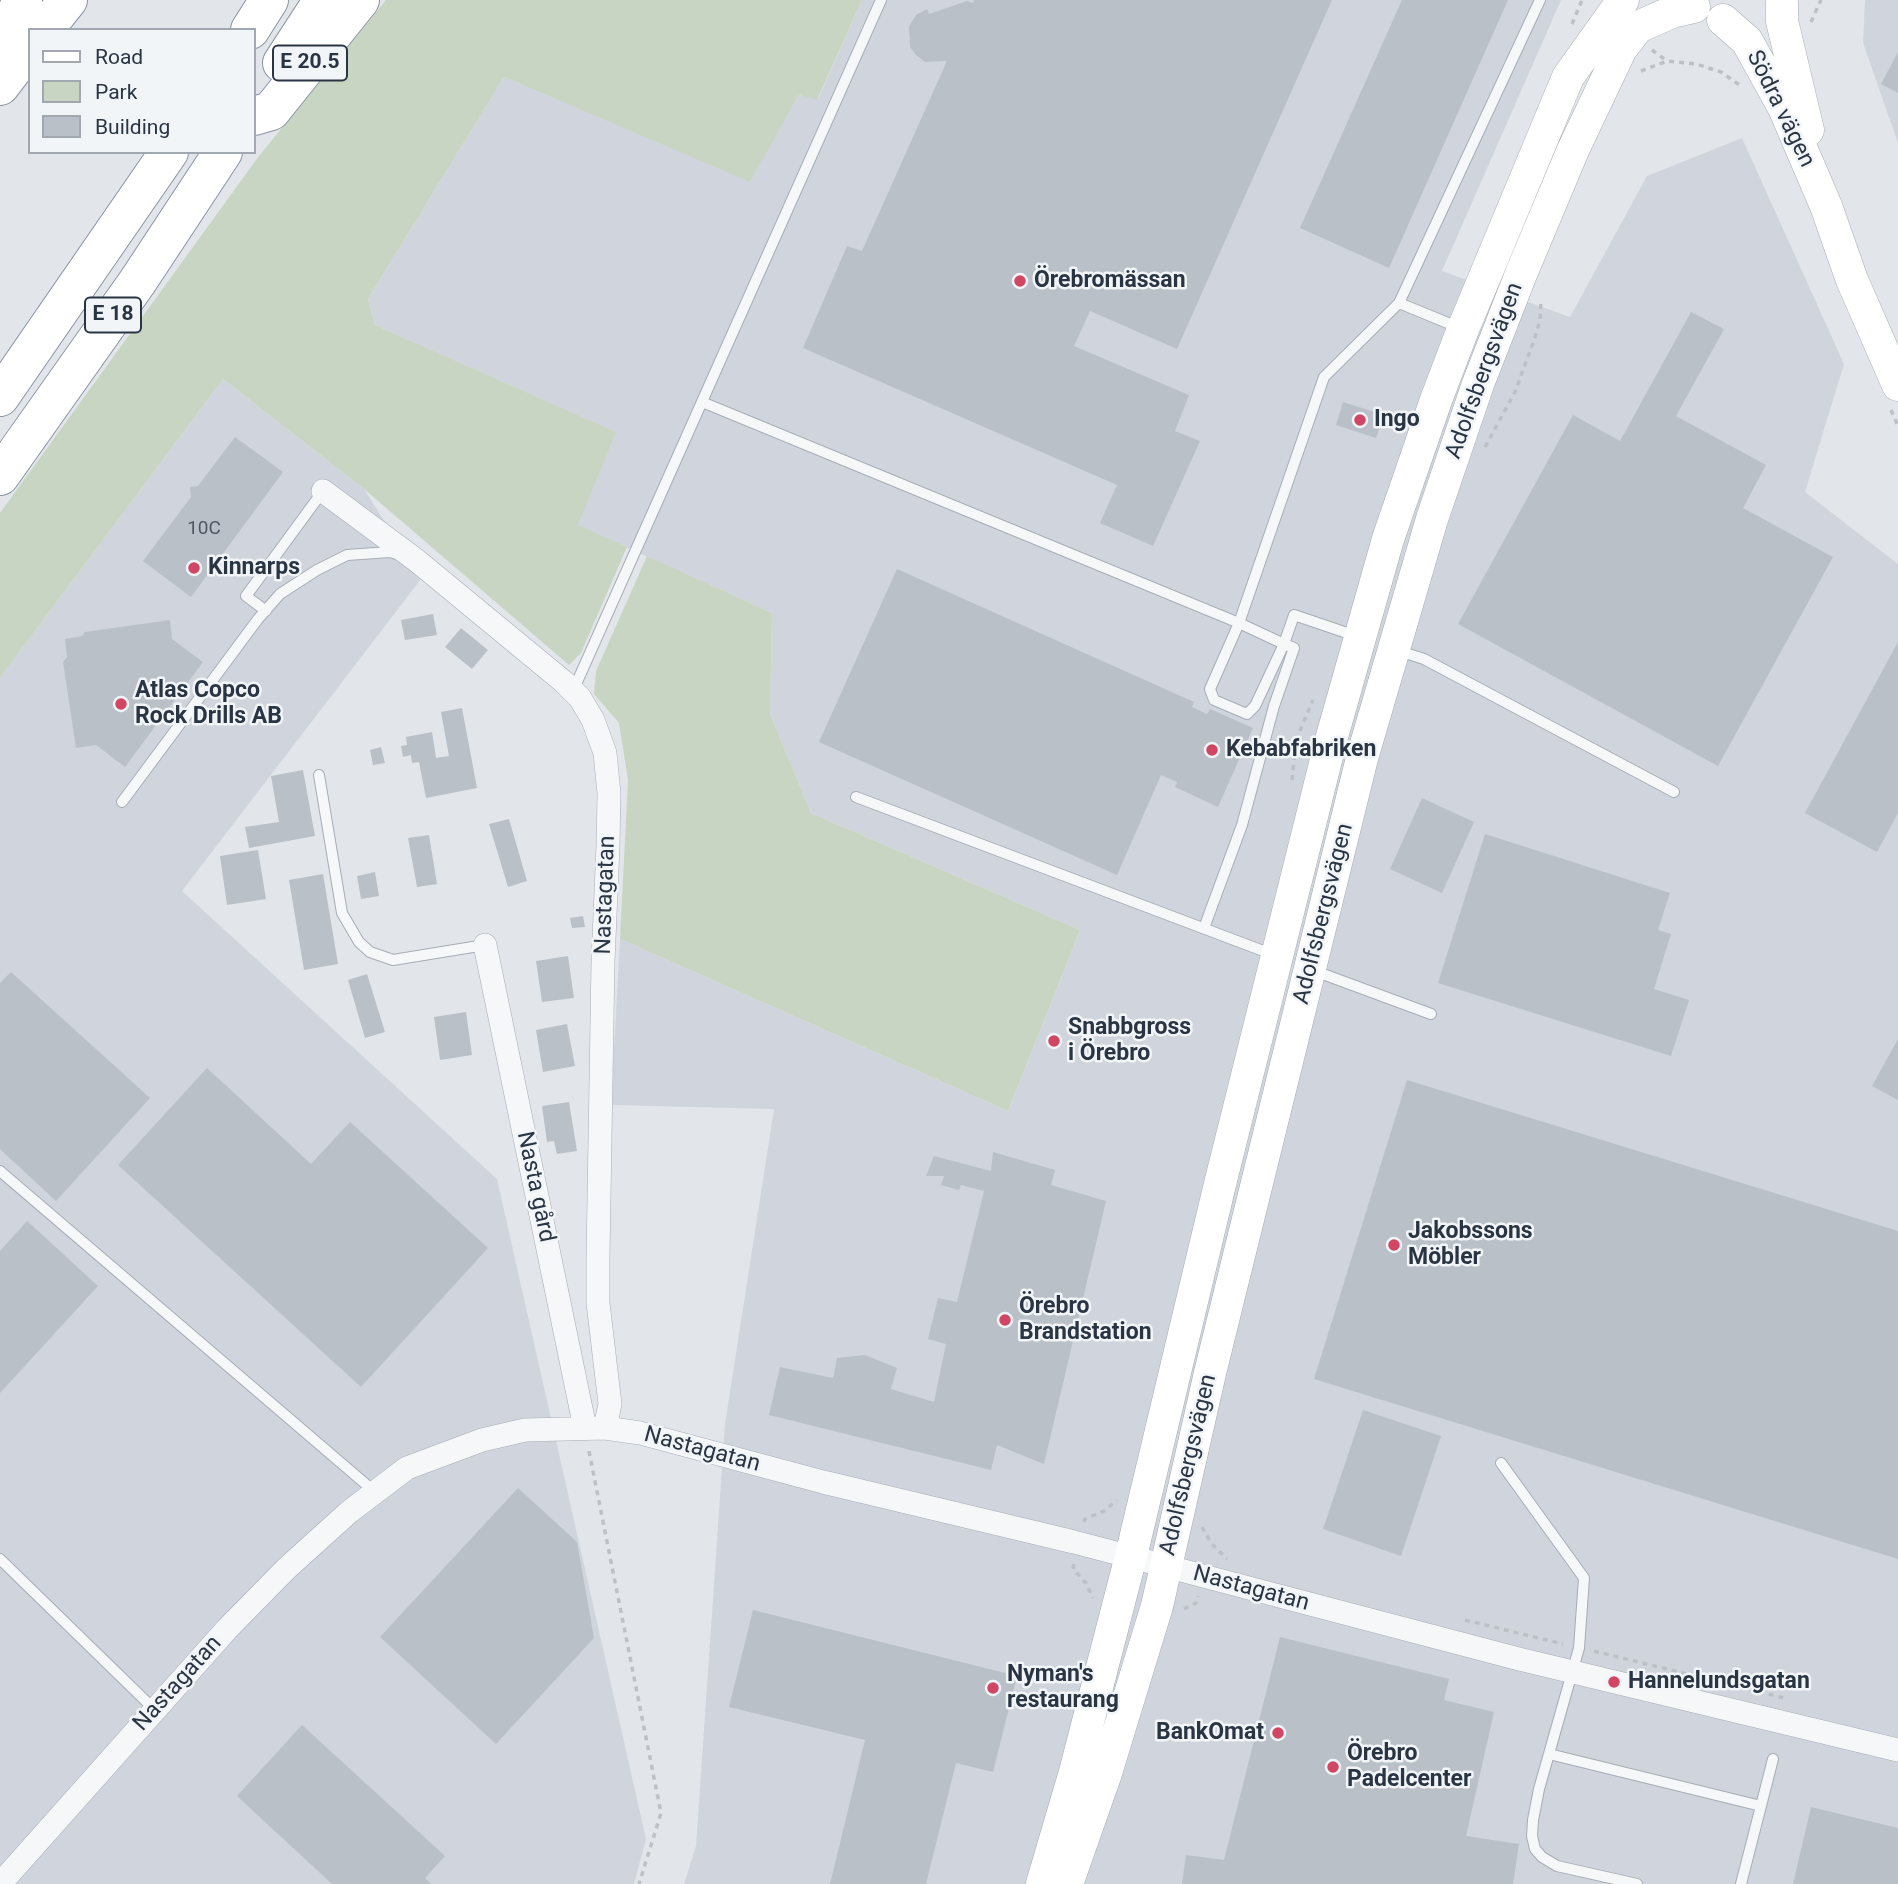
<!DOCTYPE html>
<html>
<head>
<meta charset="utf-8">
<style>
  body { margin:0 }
  #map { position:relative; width:1898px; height:1884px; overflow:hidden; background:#e2e6eb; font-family:Roboto,sans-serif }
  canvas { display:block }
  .legend { position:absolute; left:28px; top:28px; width:228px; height:126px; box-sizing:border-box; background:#f2f5f8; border:2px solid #a2a8b0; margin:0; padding:9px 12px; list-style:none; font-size:21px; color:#2a3543 }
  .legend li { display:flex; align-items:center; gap:14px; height:35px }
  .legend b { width:35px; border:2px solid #a2a8b0 }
</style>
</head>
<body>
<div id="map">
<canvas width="1898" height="1884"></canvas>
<ul class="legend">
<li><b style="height:9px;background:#fff"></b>Road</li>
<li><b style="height:19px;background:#c9d5c3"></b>Park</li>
<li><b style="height:19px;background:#b9c0c8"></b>Building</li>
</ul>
</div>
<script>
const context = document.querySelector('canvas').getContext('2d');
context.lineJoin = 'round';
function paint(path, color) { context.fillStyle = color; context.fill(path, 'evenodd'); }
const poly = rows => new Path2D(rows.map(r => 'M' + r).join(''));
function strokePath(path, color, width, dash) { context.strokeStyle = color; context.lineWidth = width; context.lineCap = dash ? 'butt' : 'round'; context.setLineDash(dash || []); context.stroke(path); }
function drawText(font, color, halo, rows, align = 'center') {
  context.font = font + ' Roboto,sans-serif'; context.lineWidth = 5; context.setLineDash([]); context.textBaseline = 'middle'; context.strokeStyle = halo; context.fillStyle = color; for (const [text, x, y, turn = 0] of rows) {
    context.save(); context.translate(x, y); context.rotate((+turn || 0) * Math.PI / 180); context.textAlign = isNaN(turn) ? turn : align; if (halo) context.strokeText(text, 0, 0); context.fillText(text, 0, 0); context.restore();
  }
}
const built = poly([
  [862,0,1561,0,1442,271,1570,317,1647,176,1742,138,1844,364,1805,492,1898,564,1898,1884,684,1884,696,1846,725,1424,774,1109,611,1105,620,939,1008,1111,1080,930,811,813,770,714,772,613,577,525,615,432,375,325,368,299,504,77,750,181,799,95,818,99],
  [1865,0,1898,0,1898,143,1863,43],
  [223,379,364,489,421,579,182,891,497,1179,646,1839,634,1884,0,1884,0,678]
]);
const green = poly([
  [386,0,862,0,817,100,799,95,750,182,504,77,368,299,375,325,616,432,578,525,627,547,581,653,569,665,364,489,223,379,0,678,0,513,259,156],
  [647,556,772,613,770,714,811,813,1080,930,1008,1111,620,939,628,780,619,723,594,694,596,671]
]);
const building = poly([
  [974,0,1332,0,1177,349,1090,311,1074,346,1189,395,1175,431,1200,441,1153,546,1100,523,1117,485,803,348,847,246,862,251,947,61,925,62,916,55,910,47,909,26,916,15,927,9,929,14,967,1,973,3],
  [1402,0,1508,0,1389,268,1300,228],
  [1898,52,1898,93,1881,84],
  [1691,312,1724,329,1676,416,1766,465,1743,508,1833,557,1718,766,1458,624,1573,415,1620,441],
  [1343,402,1384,415,1376,438,1336,425],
  [235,437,283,472,191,597,143,561,191,497,190,487,198,486],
  [897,569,1194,702,1192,707,1207,714,1210,709,1253,728,1218,807,1175,787,1177,782,1161,775,1117,875,819,742],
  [433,614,437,635,405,640,401,620],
  [170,620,172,639,203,662,125,767,96,745,76,748,63,662,67,657,65,639,82,636,85,632],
  [461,628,488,650,472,669,445,647],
  [1898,642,1898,813,1877,852,1805,813],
  [462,708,477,788,426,798,419,762,412,763,411,755,403,757,401,746,407,745,406,737,432,732,436,758,449,756,441,712],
  [381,747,385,763,373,765,370,750],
  [303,770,315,836,249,848,245,827,279,822,271,776],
  [1422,798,1474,822,1442,893,1390,869],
  [509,819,527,881,508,887,489,824],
  [1485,834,1670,893,1658,930,1671,934,1654,989,1689,1000,1671,1056,1438,983],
  [429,835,437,884,417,887,408,838],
  [258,850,266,899,227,905,220,856],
  [375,872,379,896,361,899,357,876],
  [323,874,338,964,304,970,289,880],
  [583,916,585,927,572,928,570,918],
  [568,956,574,998,542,1002,536,961],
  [11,972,150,1098,56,1201,0,1149,0,983],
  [367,974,385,1032,365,1038,348,980],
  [466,1012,472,1055,440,1060,434,1017],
  [567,1024,575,1066,543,1072,536,1030],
  [1898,1039,1898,1100,1872,1086],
  [207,1068,311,1164,350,1122,488,1248,361,1387,118,1165],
  [1407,1080,1898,1231,1898,1559,1314,1379],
  [569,1102,577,1151,557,1154,554,1141,547,1142,542,1106],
  [993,1152,1055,1170,1051,1185,1106,1201,1044,1464,997,1445,991,1470,769,1415,780,1367,833,1378,837,1358,865,1355,897,1368,891,1389,934,1402,946,1344,928,1339,938,1298,957,1302,984,1191,961,1185,959,1190,941,1185,944,1176,926,1176,934,1156,991,1171],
  [27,1221,98,1286,0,1393,0,1251],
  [1363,1410,1441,1436,1401,1556,1323,1529],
  [518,1488,577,1542,594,1638,496,1744,380,1637],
  [753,1610,1017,1676,993,1772,956,1763,926,1884,830,1884,865,1740,729,1707],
  [1280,1637,1449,1679,1444,1700,1494,1712,1466,1836,1519,1844,1513,1884,1182,1884,1186,1855,1224,1860],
  [302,1725,445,1856,425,1878,431,1884,332,1884,237,1796],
  [1811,1807,1898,1828,1898,1884,1793,1884]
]);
const path = poly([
  [1811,22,1821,0],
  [1572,24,1582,0],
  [1652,50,1667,61],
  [1641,71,1667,61,1696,64,1721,72,1741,86],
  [1891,410,1898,426],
  [1485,447,1515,392,1534,340,1540,321,1541,299],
  [1292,780,1296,740,1313,700],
  [589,1451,661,1813,639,1884],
  [1084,1522,1085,1519,1104,1511,1117,1500],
  [1202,1527,1211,1543,1227,1559],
  [1074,1564,1073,1569,1086,1583,1093,1598],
  [1184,1609,1196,1603,1198,1596],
  [1465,1620,1563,1644],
  [1594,1651,1784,1698]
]);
const service = poly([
  [1460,328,1399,303,1540,0],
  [702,402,1239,623,1324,377,1399,303],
  [266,611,246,596,323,491],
  [1396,650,1424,659,1674,792],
  [573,691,881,0],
  [319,775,342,913,359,942,370,952,393,960,485,945],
  [856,797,1274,955],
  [122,802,258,619,280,594,317,570,347,555,390,552,400,555],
  [1204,928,1242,825,1274,706,1294,648,1284,644,1239,623,1210,689,1214,700,1247,714,1255,706,1284,644,1294,615,1356,636],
  [1312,970,1431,1014],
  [0,1171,375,1492],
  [1501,1463,1584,1578,1579,1648,1539,1789,1533,1820,1532,1836,1535,1849,1542,1857,1557,1866,1637,1884],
  [0,1559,155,1710],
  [1549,1754,1761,1806],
  [1741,1884,1773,1759]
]);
const minor = poly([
  [323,491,416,560,564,682,580,698,593,720,605,753,609,793,608,846,603,962,598,1257,598,1303,610,1404,605,1428],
  [485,945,585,1428],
  [0,1884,227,1629,287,1568,349,1512,407,1468,482,1440,525,1430,605,1428,640,1433,823,1482,1074,1542,1519,1659,1898,1750]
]);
const secondary = poly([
  [1782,3,1782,21,1808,130],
  [1723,20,1747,41,1784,108,1826,206,1852,280,1898,385],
  [1042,1884,1075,1772,1131,1556,1221,1180,1331,740,1388,539,1436,400,1463,329,1568,77,1623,0],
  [1067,1884,1105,1776,1157,1606,1210,1373,1362,758,1432,519,1478,384,1521,274,1573,150,1621,49,1638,27,1672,12,1694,7]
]);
const motorway = poly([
  [44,30,68,0],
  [250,30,269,0],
  [0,41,23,0],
  [282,63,323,0],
  [0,86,30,47],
  [254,116,271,111,360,0],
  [0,397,169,152],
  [0,476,138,281,223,152]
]);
const markers = [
  [1020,281,7,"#d14763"],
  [1360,420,7,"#d14763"],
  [194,568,7,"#d14763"],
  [121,704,7,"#d14763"],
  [1212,750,7,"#d14763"],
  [1054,1041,7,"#d14763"],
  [1394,1245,7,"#d14763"],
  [1005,1320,7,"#d14763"],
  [1614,1682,7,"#d14763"],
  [993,1688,7,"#d14763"],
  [1278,1733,7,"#d14763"],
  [1333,1767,7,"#d14763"]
];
const numberNames = [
  ["10C",204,529]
];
const shields = [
  [310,63,74],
  [113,315,56]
];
const shieldNames = [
  ["E 20.5",310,63],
  ["E 18",113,315]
];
const streetNames = [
  ["Södra vägen",1780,109,64],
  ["Adolfsbergsvägen",1485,371,-70],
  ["Nastagatan",606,895,-88],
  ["Adolfsbergsvägen",1324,914,-76],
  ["Nasta gård",535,1187,78],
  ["Nastagatan",702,1450,15],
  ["Adolfsbergsvägen",1189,1465,-77],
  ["Nastagatan",1251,1589,15],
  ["Nastagatan",178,1684,-48]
];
const poiNames = [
  ["Örebromässan",1034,281],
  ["Ingo",1374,420],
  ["Kinnarps",208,568],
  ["Atlas Copco",135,691],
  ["Rock Drills AB",135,717],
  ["Kebabfabriken",1226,750],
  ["Snabbgross",1068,1028],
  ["i Örebro",1068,1054],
  ["Jakobssons",1408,1232],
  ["Möbler",1408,1258],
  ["Örebro",1019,1307],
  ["Brandstation",1019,1333],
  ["Nyman's",1007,1675],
  ["restaurang",1007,1701],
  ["Hannelundsgatan",1628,1682],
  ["BankOmat",1264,1733,"right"],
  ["Örebro",1347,1754],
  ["Padelcenter",1347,1780]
];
paint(built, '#d0d5dd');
paint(green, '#c9d5c3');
paint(building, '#b9c0c8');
strokePath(service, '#a7adb5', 12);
strokePath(minor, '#a7adb5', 24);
strokePath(secondary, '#a7adb5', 33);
strokePath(motorway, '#8994a2', 40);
strokePath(path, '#bcc1c6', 3.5, [5, 5]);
strokePath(service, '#f5f7f9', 10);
strokePath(minor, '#f5f7f9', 23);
strokePath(secondary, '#fff', 32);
strokePath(motorway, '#fff', 38);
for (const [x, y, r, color] of markers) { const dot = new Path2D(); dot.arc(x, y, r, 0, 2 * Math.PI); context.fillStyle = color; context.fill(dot); strokePath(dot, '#f2f5f8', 2.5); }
drawText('19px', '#4e5864', null, numberNames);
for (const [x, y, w] of shields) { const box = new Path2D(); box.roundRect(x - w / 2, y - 17.5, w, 35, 5); context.fillStyle = '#f2f5f8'; context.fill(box); strokePath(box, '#2a3543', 2); }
drawText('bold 21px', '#2a3543', null, shieldNames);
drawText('23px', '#2a3543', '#f2f5f8', streetNames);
drawText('bold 23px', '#2a3543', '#f2f5f8', poiNames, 'left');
</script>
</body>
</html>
